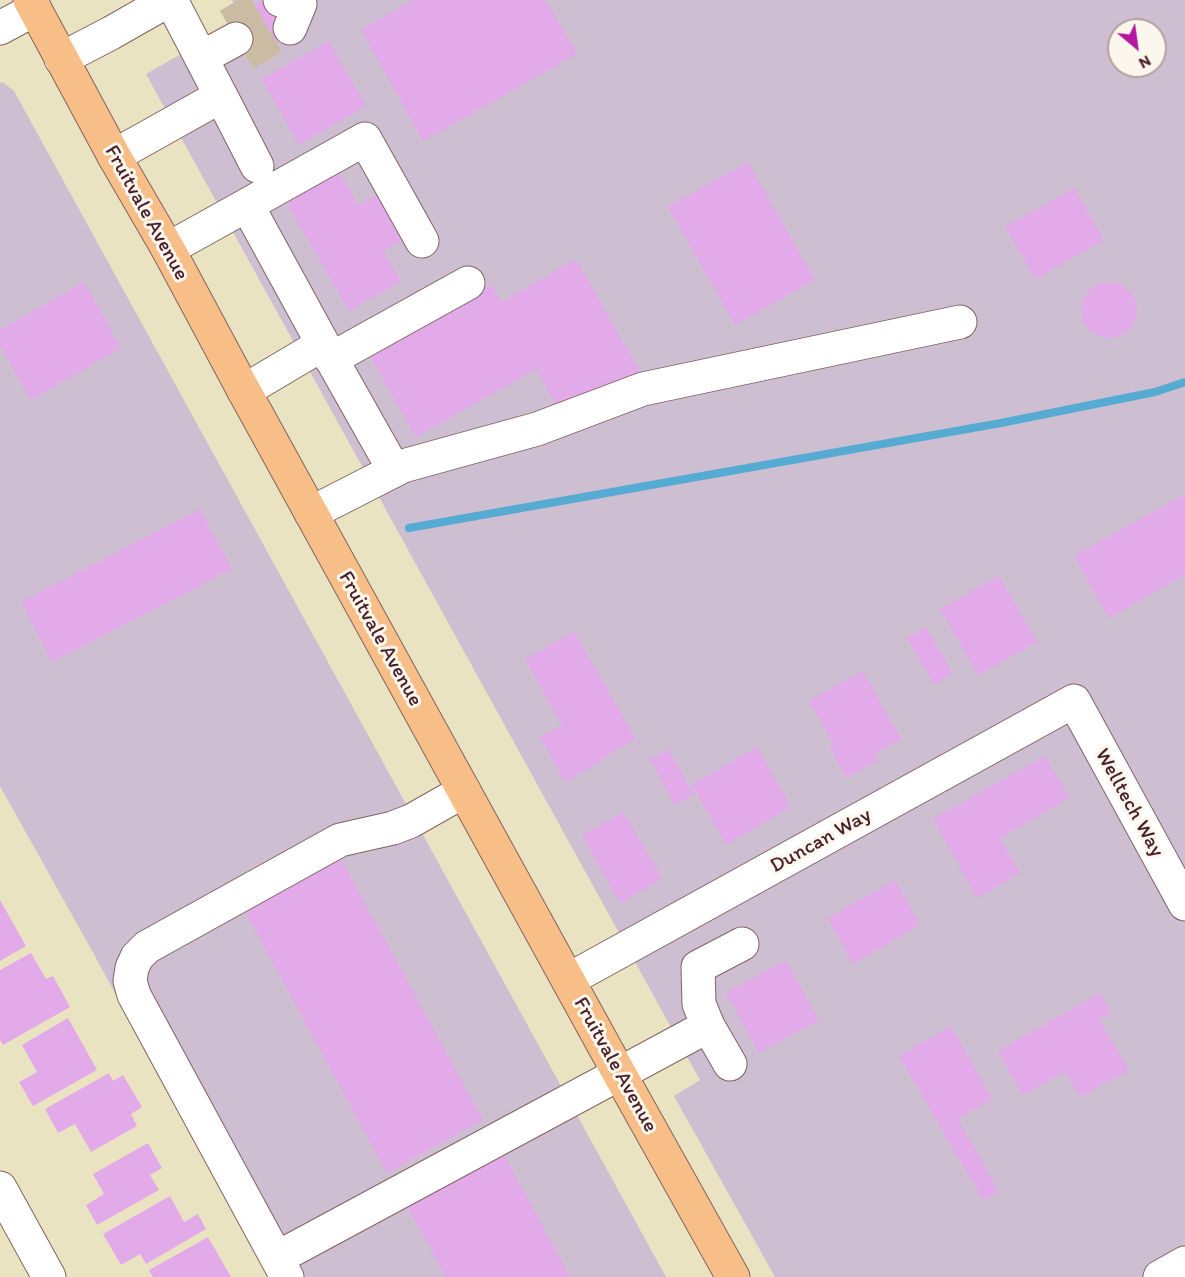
<!DOCTYPE html>
<html>
<head>
<meta charset="utf-8">
<style>
  body { margin:0 }
  #map { position:relative; width:1185px; height:1277px; overflow:hidden; background:#eae3c1; font-family:Itim,sans-serif }
  canvas { display:block }
  .north { position:absolute; left:1107px; top:18px; width:60px; height:60px; box-sizing:border-box; background:#fbf7ec; border:2px solid #b4a19f; border-radius:50%; rotate:151deg; font-size:16px; font-weight:700; line-height:24px; text-align:center; color:#4a1f2b }
  .north::after { content:''; display:block; margin:auto; width:21px; height:27px; background:#b5179e; clip-path:polygon(50% 0,100% 100%,50% 72%,0 100%) }
</style>
</head>
<body>
<div id="map">
<canvas width="1185" height="1277"></canvas>
<div class="north">N</div>
</div>
<script>
const context = document.querySelector('canvas').getContext('2d');
context.lineJoin = 'round';
function paint(path, color) { context.fillStyle = color; context.fill(path, 'evenodd'); }
const poly = rows => new Path2D(rows.map(r => 'M' + r).join(''));
function strokePath(path, color, width, dash) { context.strokeStyle = color; context.lineWidth = width; context.lineCap = dash ? 'butt' : 'round'; context.setLineDash(dash || []); context.stroke(path); }
function drawText(font, color, halo, rows, align = 'center') {
  context.font = font + ' Itim,sans-serif'; context.lineWidth = 6; context.setLineDash([]); context.textBaseline = 'middle'; context.strokeStyle = halo; context.fillStyle = color; for (const [text, x, y, turn = 0] of rows) {
    context.save(); context.translate(x, y); context.rotate((+turn || 0) * Math.PI / 180); context.textAlign = isNaN(turn) ? turn : align; if (halo) context.strokeText(text, 0, 0); context.fillText(text, 0, 0); context.restore();
  }
}
const industrial = poly([
  [232,0,1185,0,1185,1277,775,1277,674,1096,700,1080,146,74,243,19],
  [1119,30,1155,30,1155,66,1119,66],
  [0,82,4,83,14,91,666,1277,270,1277,96,958,0,786]
]);
const stream = poly([
  [409,528,1001,423,1155,392,1185,382]
]);
const building = poly([
  [263,0,275,0,293,33,248,58,226,21],
  [413,0,546,0,577,54,423,141,361,30],
  [329,41,366,106,299,145,262,79],
  [748,162,815,280,735,325,668,207],
  [337,168,358,205,380,193,405,238,383,251,401,281,349,311,284,198],
  [1074,188,1104,240,1035,279,1005,227],
  [576,259,640,372,562,416,536,369,416,437,369,354,492,285,502,302],
  [84,282,121,348,31,400,0,345,0,330],
  '1081 310a28 28 0 1 1 56 0a28 28 0 1 1-56 0Z',
  [1185,494,1185,575,1109,618,1074,556],
  [200,509,232,569,52,662,21,602],
  [999,576,1037,642,978,675,940,609],
  [926,627,953,673,934,685,907,638],
  [574,632,636,739,604,757,605,759,565,782,540,737,562,725,525,659],
  [863,671,901,739,874,754,878,760,847,778,830,749,835,746,809,701],
  [757,747,791,807,726,845,692,785],
  [668,749,694,794,675,805,650,759],
  [1045,756,1069,798,1000,838,1020,873,977,898,933,819],
  [624,812,662,879,620,903,582,835],
  [337,852,483,1120,387,1173,241,904],
  [895,880,920,925,853,964,828,918],
  [0,900,26,946,0,961],
  [31,953,46,979,53,976,70,1007,3,1045,0,1040,0,970],
  [786,960,819,1020,759,1053,726,993],
  [1100,993,1111,1013,1099,1019,1129,1070,1080,1097,1065,1072,1023,1095,998,1051],
  [68,1018,97,1070,33,1106,19,1082,37,1072,22,1045],
  [951,1026,992,1099,958,1119,999,1192,983,1200,899,1056],
  [109,1073,113,1081,123,1075,142,1107,131,1114,137,1126,91,1152,75,1124,58,1133,45,1109],
  [148,1143,162,1168,150,1175,159,1190,97,1225,86,1205,104,1194,93,1174],
  [501,1149,570,1277,446,1277,404,1201],
  [170,1196,184,1222,198,1214,206,1229,146,1264,140,1254,121,1265,103,1234],
  [208,1237,231,1277,153,1277,149,1270]
]);
const minorTunnel = poly([
  [228,25,272,0],
  [245,54,290,28]
]);
const minor = poly([
  [171,0,221,96],
  [280,0,300,4,290,28],
  [0,28,35,9],
  [201,58,236,39],
  [61,59,111,33,169,0],
  [114,156,221,96,257,166],
  [247,205,365,139,422,241],
  [168,249,247,205,323,344],
  [331,359,468,283],
  [244,391,323,344,394,470],
  [311,513,403,466,537,429,643,389,960,322],
  [568,980,1074,701,1185,904],
  [708,1026,730,1064],
  [0,1188,49,1277],
  [277,1258,708,1026,699,1004,698,967,742,944],
  [287,1277,134,995,130,981,132,968,137,957,147,947,340,840,393,828,411,821,464,791],
  [1160,1277,1185,1263]
]);
const major = poly([
  [30,0,114,156,168,249,244,391,619,1073,733,1277]
]);
const streetNames = [
  ["Fruitvale Avenue",146,213,61],
  ["Fruitvale Avenue",380,639,61],
  ["Welltech Way",1129,803,61],
  ["Duncan Way",821,841,-29],
  ["Fruitvale Avenue",615,1065,61]
];
paint(industrial, '#cebed1');
strokePath(stream, '#55abd2', 8);
paint(building, '#e3aae9');
strokePath(minorTunnel, '#cabca3', 33, [33, 16]);
strokePath(minor, '#826460', 35);
strokePath(major, '#826460', 35);
strokePath(minor, '#fff', 33);
strokePath(major, '#f7be88', 33);
drawText('21px', '#4a1f2b', '#fbf7ec', streetNames);
</script>
</body>
</html>
